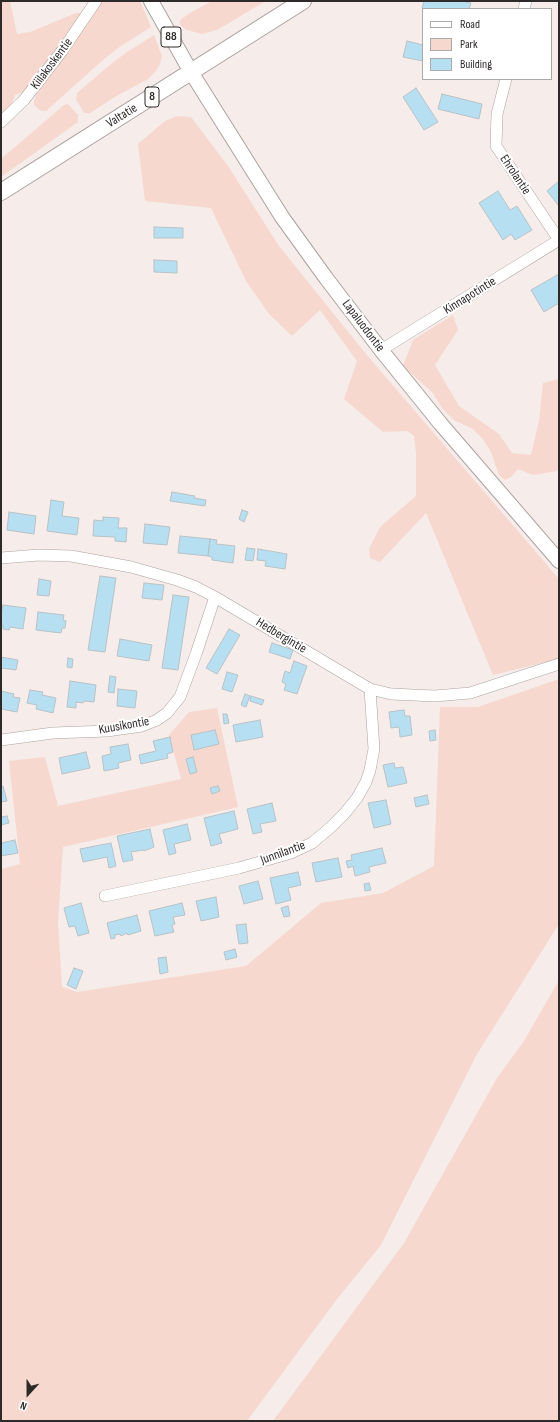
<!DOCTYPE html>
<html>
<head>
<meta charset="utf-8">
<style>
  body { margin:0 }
  #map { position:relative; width:560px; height:1422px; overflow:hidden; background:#f6ece9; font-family:"Sofia Sans Condensed",sans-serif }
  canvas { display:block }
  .frame { position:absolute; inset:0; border:2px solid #2e2a29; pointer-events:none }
  .legend { position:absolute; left:422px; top:8px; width:130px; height:72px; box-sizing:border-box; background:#fff; border:1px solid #abaaa9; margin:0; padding:5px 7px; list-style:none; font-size:12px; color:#2e2a29 }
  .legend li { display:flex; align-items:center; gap:8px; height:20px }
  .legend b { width:20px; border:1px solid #abaaa9 }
  .north { position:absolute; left:8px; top:1374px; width:40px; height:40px; -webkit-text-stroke:3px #fff; paint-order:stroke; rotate:201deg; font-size:11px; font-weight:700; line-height:16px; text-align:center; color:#2e2a29 }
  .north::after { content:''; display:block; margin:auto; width:14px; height:18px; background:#2e2a29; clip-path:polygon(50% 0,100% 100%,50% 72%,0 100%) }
</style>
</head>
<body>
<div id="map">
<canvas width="560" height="1422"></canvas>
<div class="frame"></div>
<ul class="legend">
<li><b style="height:5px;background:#fff"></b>Road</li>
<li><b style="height:11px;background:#f6d8ce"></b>Park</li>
<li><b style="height:11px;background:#b6dff2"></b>Building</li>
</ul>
<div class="north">N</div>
</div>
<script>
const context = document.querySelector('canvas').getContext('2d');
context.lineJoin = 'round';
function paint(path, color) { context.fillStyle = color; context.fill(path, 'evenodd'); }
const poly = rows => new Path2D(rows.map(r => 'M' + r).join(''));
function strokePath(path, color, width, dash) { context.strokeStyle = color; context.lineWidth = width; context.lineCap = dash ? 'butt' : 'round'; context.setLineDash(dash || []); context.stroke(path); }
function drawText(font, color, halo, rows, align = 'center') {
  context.font = font + ' "Sofia Sans Condensed",sans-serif'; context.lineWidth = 4; context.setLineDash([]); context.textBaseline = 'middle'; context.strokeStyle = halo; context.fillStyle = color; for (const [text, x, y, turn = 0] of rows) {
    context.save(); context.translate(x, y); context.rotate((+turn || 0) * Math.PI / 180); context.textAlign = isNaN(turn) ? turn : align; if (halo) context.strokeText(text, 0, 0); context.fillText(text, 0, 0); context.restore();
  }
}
const green = poly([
  [1,1,10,1,17,34,30,32,76,13,84,13,78,23,25,91,15,95,10,108,1,115],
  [102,1,140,1,151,27,118,48,103,60,46,111,42,111,38,109,34,105,34,101,38,90,73,43],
  [212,1,266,1,217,30,202,34,187,30,180,25,180,20,190,13],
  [154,35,162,56,160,64,155,72,148,79,118,95,90,113,84,113,76,99,77,93,111,64,127,52],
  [68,104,78,115,78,122,1,177,1,159,64,105],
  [177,116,191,117,228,166,279,246,366,354,559,579,559,659,493,675,426,513,380,562,370,558,369,549,380,527,416,496,416,453,414,436,408,431,383,432,344,399,357,361,320,310,292,336,269,314,246,281,211,208,145,201,138,144,165,121],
  [453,315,458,330,435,365,459,406,499,434,512,453,531,455,539,421,543,383,559,379,559,468,557,471,533,475,518,469,511,477,505,480,499,475,491,452,482,438,473,429,454,420,442,408,433,393,403,366,413,340],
  [559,679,559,924,477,1054,381,1245,337,1299,247,1421,1,1421,1,869,20,864,9,761,45,757,58,806,181,779,169,735,189,712,217,708,238,807,63,847,58,922,62,987,77,992,246,966,321,903,383,893,434,866,440,707,478,707],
  [559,980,559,1421,273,1421,404,1243,497,1078,524,1041]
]);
const building = poly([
  [424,1,461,1,471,3,469,9,427,9,422,8,424,1],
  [407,41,423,45,423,61,403,57,407,41],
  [416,88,438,122,424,130,403,97,416,88],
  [442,94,482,104,479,119,438,109,442,94],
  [559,181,559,206,547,191,559,181],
  [498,191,510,210,517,206,532,230,515,240,511,234,503,240,479,203,498,191],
  [154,227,183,228,183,238,154,238,154,227],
  [154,260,177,261,177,273,154,272,154,260],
  [559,274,559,303,544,312,531,290,559,274],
  [172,492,195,496,194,498,206,500,205,506,170,501,172,492],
  [51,500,64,502,62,516,79,518,77,535,47,531,51,500],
  [242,510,248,512,244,522,239,519,242,510],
  [9,512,36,516,34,534,7,530,9,512],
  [103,517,119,518,118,528,127,528,126,542,115,541,115,537,93,536,94,520,103,521,103,517],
  [145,524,170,527,167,545,143,543,145,524],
  [180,536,210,539,208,556,178,553,180,536],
  [210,539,217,540,216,544,235,546,233,563,212,560,212,557,208,556,210,539],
  [247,548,255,549,253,561,245,560,247,548],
  [258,549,287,554,285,569,265,566,266,561,257,560,258,549],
  [100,576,116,578,105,652,88,650,100,576],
  [39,579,51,581,49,596,37,595,39,579],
  [144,583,164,585,162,600,142,598,144,583],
  [173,595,189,597,178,670,162,668,173,595],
  [3,605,26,608,23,629,10,627,9,630,3,629,3,626,1,626,1,613,3,605],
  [38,612,64,615,63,620,66,621,65,628,62,628,61,633,36,630,38,612],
  [229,629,240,635,217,674,206,668,229,629],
  [120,639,152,645,149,661,117,656,120,639],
  [272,643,293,650,290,659,269,652,272,643],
  [1,657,18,660,16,670,1,668,1,657],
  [68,658,73,659,72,668,67,667,68,658],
  [294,661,307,666,297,694,284,690,286,684,282,682,285,671,290,673,294,661],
  [227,672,238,675,232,692,222,689,227,672],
  [110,676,116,677,114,693,108,692,110,676],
  [70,681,96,685,94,702,84,701,83,703,76,702,76,708,67,707,70,681],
  [118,689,137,691,135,708,117,706,118,689],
  [30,690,43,692,42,695,56,698,53,713,36,709,37,705,27,703,30,690],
  [1,691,14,694,13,697,20,698,17,712,1,709,1,691],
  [245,694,250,696,246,707,241,705,245,694],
  [251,696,264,700,262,705,250,701,251,696],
  [404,710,405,716,410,716,412,735,400,737,399,727,391,728,389,712,404,710],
  [223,714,227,714,229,723,224,724,223,714],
  [260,720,263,737,236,742,233,725,260,720],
  [215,730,219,744,194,750,191,735,215,730],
  [435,730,436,740,430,741,429,731,435,730],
  [170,737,173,752,167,754,168,758,141,764,139,755,156,751,153,741,170,737],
  [128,744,131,760,118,763,119,768,104,771,102,756,111,754,110,747,128,744],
  [86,752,90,768,62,774,59,758,86,752],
  [193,757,197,772,190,774,186,759,193,757],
  [394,763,395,768,403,767,407,783,388,787,383,765,394,763],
  [1,786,3,786,7,801,1,802,1,786],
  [218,786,220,791,212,794,210,788,218,786],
  [427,795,429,804,416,807,414,798,427,795],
  [386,800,391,824,374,828,368,803,386,800],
  [272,803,276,821,260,824,262,832,253,834,247,809,272,803],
  [234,811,238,829,219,834,222,843,211,846,204,818,234,811],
  [7,816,9,823,1,825,1,817,7,816],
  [187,824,191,840,174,844,176,853,169,855,163,830,187,824],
  [150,829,154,847,144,851,143,850,131,852,133,860,123,862,117,836,150,829],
  [15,840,18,853,1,856,1,843,15,840],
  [111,843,116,866,109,868,107,857,83,862,80,849,111,843],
  [382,848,386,863,369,867,370,872,355,876,353,866,348,868,346,861,352,860,351,855,382,848],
  [338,858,342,877,316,882,312,863,338,858],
  [298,872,301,885,288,888,291,900,276,904,270,878,298,872],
  [258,881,263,899,244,904,239,886,258,881],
  [369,883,371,890,365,891,364,884,369,883],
  [216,897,219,917,201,921,196,901,216,897],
  [81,903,89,933,78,936,75,926,69,927,64,908,81,903],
  [182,903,185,915,173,917,175,924,172,925,174,932,155,936,149,911,182,903],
  [288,906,290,916,284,917,281,908,288,906],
  [137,915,141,931,128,935,127,933,121,936,120,934,115,935,115,938,111,939,107,923,137,915],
  [246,924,248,943,239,944,236,925,246,924],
  [235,949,237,957,226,960,224,952,235,949],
  [166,957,168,972,160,974,158,958,166,957],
  [74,968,83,971,76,989,67,985,74,968]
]);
const minor = poly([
  [524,9,526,1],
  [506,79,497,114,496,146,559,240],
  [1,122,24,100,62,51,96,1],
  [381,350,559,240],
  [1,558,39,555,71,556,131,567,177,580,196,587,215,597,370,689,391,694,435,696,470,693,559,664],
  [1,740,53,733,107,731,142,726,157,720,167,713,180,697,196,654,215,597],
  [105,896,239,868,291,853,312,843,331,827,345,813,357,798,366,782,370,770,374,749,370,689]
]);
const major = poly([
  [151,1,191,72,282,217,326,278,381,350,440,423,559,561]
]);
const highway = poly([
  [1,192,303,1]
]);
const shields = [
  [171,37,20],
  [152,97,14]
];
const shieldNames = [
  ["88",171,37],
  ["8",152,97]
];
const streetNames = [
  ["Kiilakoskentie",52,64,-53],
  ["Valtatie",122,116,-32],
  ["Ehrolantie",515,175,56],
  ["Kinnapotintie",470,296,-32],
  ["Lapaluodontie",363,326,53],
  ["Hedbergintie",281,636,31],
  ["Kuusikontie",124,726,-10],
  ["Junnilantie",283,853,-20]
];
paint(green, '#f6d8ce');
paint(building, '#b6dff2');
strokePath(building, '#b8c2c6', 1);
strokePath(minor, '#aba29f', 12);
strokePath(major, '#aba29f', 16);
strokePath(highway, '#aba29f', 18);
strokePath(minor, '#fff', 11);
strokePath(major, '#fff', 14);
strokePath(highway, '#fff', 16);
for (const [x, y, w] of shields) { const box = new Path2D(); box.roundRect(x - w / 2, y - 10, w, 20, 3); context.fillStyle = '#fff'; context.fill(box); strokePath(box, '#2e2a29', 1); }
drawText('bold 12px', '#2e2a29', null, shieldNames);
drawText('13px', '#2e2a29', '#fff', streetNames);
</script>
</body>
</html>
